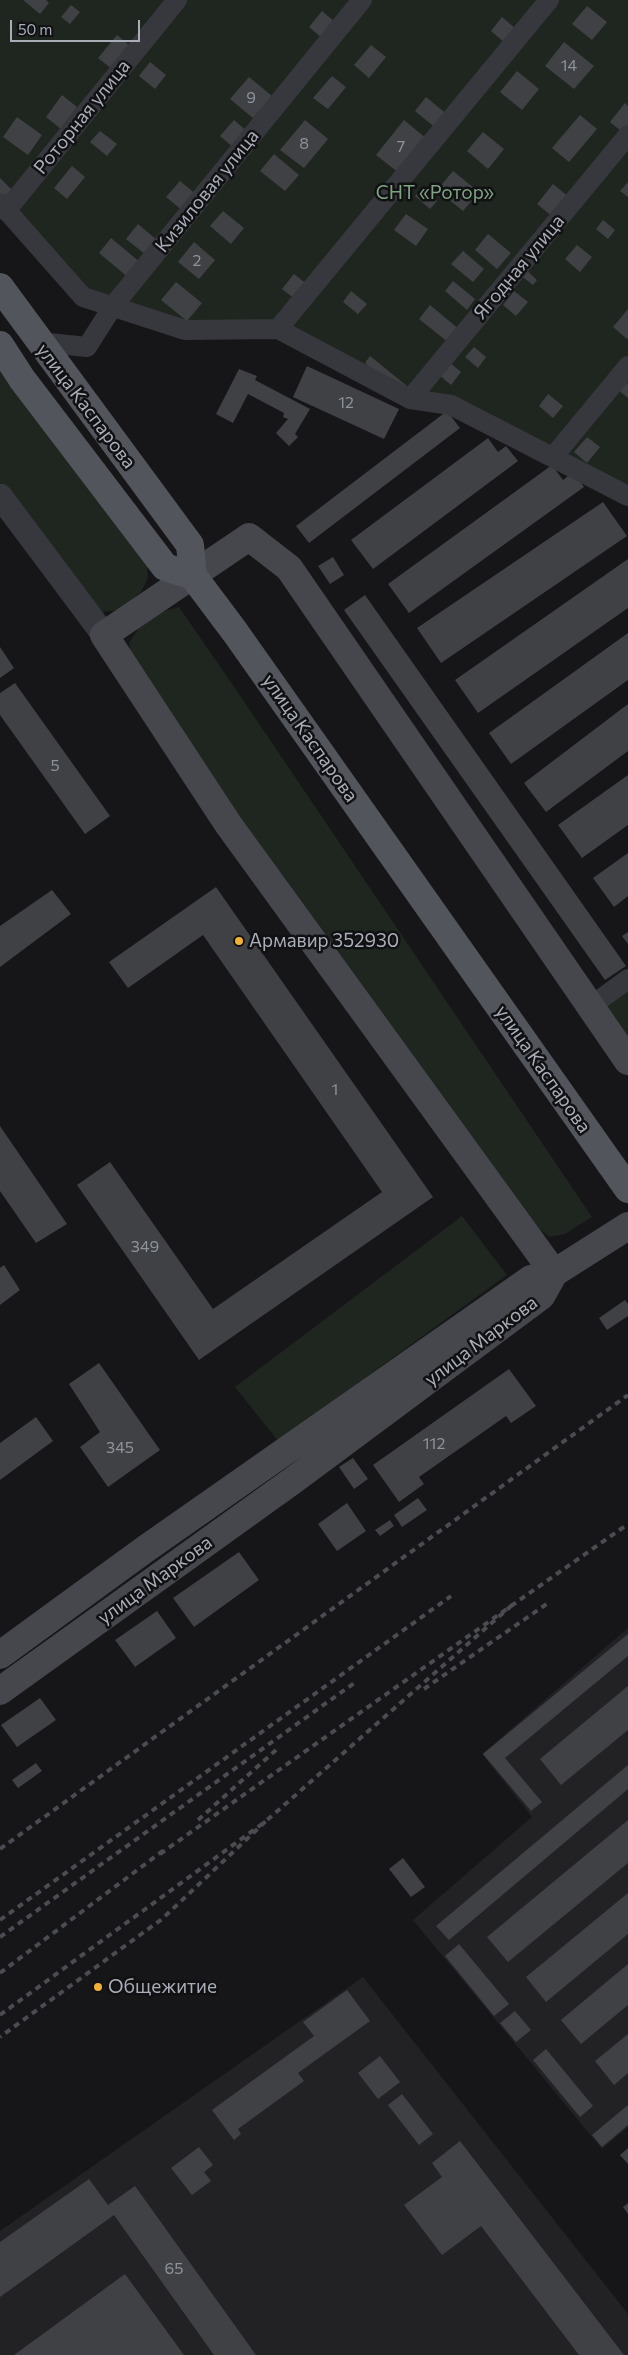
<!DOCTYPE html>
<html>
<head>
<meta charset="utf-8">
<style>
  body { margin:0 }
  #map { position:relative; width:628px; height:2355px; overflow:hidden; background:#161618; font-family:Commissioner,sans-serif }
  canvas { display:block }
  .scale { position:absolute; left:10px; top:20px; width:130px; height:22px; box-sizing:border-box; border:2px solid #a8adb8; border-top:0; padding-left:6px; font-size:15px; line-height:18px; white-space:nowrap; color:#a8adb8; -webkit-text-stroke:4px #111113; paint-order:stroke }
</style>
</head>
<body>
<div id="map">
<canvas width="628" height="2355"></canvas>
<div class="scale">50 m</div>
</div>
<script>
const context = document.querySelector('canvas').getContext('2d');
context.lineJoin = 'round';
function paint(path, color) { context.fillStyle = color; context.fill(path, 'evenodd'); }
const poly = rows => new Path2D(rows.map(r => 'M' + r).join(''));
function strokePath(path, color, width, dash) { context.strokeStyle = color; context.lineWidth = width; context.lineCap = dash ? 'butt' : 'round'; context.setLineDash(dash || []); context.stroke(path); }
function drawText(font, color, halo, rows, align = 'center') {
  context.font = font + ' Commissioner,sans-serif'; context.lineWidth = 5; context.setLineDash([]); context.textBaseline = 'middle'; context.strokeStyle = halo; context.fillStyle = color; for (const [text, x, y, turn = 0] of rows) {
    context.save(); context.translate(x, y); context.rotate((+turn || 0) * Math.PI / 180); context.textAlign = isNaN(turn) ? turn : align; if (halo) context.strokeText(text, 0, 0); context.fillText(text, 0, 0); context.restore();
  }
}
const built = poly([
  [628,1628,628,2127,602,2149,413,1920,532,1817,482,1754],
  [363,1977,628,2314,628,2355,0,2355,0,2231]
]);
const green = poly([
  [0,0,628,0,628,496,553,457,410,399,278,329,185,330,83,297,0,203],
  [0,359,147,564,148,578,141,592,121,610,101,612,62,569,0,482],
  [179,607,239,694,592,1217,565,1234,549,1237,525,1218,133,667,129,643,142,623,157,613],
  [628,979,628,1061,591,1006],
  [462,1216,507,1275,278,1441,235,1387]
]);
const building = poly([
  [23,0,46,0,49,3,40,14],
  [71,5,80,12,70,24,61,17],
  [587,6,607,22,592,40,572,24],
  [322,11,336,23,323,39,309,27],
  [502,17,516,29,504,42,491,31],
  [117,35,130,46,112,69,98,58],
  [564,42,594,66,574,89,545,66],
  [371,45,386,57,369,78,354,65],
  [150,62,166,75,155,89,139,76],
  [517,71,539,89,522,110,500,92],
  [332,76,346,87,328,109,313,98],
  [249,77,272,96,253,118,230,99],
  [62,95,77,107,61,129,46,117],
  [426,97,449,116,438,130,415,111],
  [625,103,628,106,628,130,625,134,610,122],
  [580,115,597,129,569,162,552,148],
  [17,117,42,135,28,155,3,137],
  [234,120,248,132,234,148,220,136],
  [305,120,328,139,304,168,280,150],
  [404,120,427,139,399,173,376,155],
  [100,131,117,144,107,156,90,142],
  [483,132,504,149,488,169,467,151],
  [274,154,299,175,285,191,260,171],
  [72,166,85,177,67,199,54,188],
  [453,171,479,192,463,211,437,190],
  [0,178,12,190,1,200,0,199],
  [180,181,197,195,183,211,166,197],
  [628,182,628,197,620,191],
  [553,184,569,197,553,217,537,204],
  [422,188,437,201,430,209,415,196],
  [223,211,244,228,231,244,210,226],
  [406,214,428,229,416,246,394,230],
  [603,220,615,230,608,239,596,229],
  [138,224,158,241,146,255,126,239],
  [488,234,511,253,497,269,475,250],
  [111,238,141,263,129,278,99,253],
  [194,242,215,260,199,279,178,262],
  [577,245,592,257,580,272,565,259],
  [463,251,484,269,473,282,451,264],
  [524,268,537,280,533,285,519,274],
  [294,274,308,285,296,300,282,289],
  [453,281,475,299,467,310,445,291],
  [176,282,202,303,187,321,161,300],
  [351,291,367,304,358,314,343,302],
  [514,291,528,302,516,316,503,305],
  [430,305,460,330,449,343,419,319],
  [628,309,628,338,627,339,613,327],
  [474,347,486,357,478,368,465,357],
  [370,356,407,386,401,393,365,363],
  [449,362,461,372,451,385,438,374],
  [307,366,399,409,384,439,293,397],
  [239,369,257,376,255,380,310,409,295,434,298,437,289,446,276,433,288,419,283,417,284,413,248,394,233,423,216,414],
  [625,381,628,384,628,398,618,390],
  [548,394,563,406,553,418,539,406],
  [447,411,460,428,309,543,296,526],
  [587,437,600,447,587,463,574,452],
  [488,438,498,452,506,446,518,461,373,569,351,540],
  [552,465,563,480,573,472,584,487,409,613,388,584],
  [603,502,627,536,441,663,417,628],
  [333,557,344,575,330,584,318,566],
  [628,559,628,608,478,713,455,680],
  [365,595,626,966,605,980,344,610],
  [628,633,628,680,511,764,489,733],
  [0,647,14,668,0,678],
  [15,683,110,816,85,834,0,715,0,693],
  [628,704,628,751,546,812,524,783],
  [628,775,628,825,582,858,558,825],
  [628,853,628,896,614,907,593,878],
  [216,887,433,1197,199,1360,77,1185,110,1162,213,1309,382,1192,203,935,128,988,109,962],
  [52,890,71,914,0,967,0,926],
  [628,932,628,944,622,936],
  [0,1126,67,1224,36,1243,0,1191],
  [4,1265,20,1290,0,1305,0,1268],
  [625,1300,628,1304,628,1316,607,1330,599,1318],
  [99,1363,160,1450,108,1487,80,1447,100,1432,69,1384],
  [509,1369,536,1406,511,1423,506,1416,419,1477,424,1484,399,1502,373,1465],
  [36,1417,53,1441,0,1480,0,1443],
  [353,1458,368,1479,354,1489,339,1467],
  [418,1498,427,1510,402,1527,394,1515],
  [347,1503,366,1531,337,1551,318,1524],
  [390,1520,394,1526,380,1536,375,1530],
  [239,1552,259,1580,194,1627,173,1598],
  [157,1611,176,1638,135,1667,115,1640],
  [628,1634,628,1656,505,1758,542,1802,531,1811,483,1754],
  [628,1686,628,1730,561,1785,540,1759],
  [40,1698,56,1720,17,1747,1,1725],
  [36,1763,42,1771,18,1788,12,1780],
  [628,1765,628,1789,449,1940,436,1926],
  [628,1820,628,1863,508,1962,487,1937],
  [403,1858,425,1887,411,1897,389,1869],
  [628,1893,628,1934,546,2002,526,1977],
  [459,1944,509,2004,494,2016,445,1956],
  [628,1964,628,2005,581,2044,561,2020],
  [347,1990,370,2021,298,2073,304,2081,238,2129,241,2134,234,2140,212,2110,314,2036,303,2022],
  [515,2011,531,2030,516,2042,500,2023],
  [628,2034,628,2073,614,2085,595,2061],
  [546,2049,593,2106,580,2117,533,2060],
  [380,2056,400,2082,378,2099,358,2073],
  [402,2094,433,2134,419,2145,388,2105],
  [628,2105,628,2125,602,2147,592,2135],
  [460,2141,624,2355,579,2355,481,2226,442,2255,404,2205,442,2177,432,2163],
  [199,2147,213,2165,204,2172,211,2181,192,2195,171,2168],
  [628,2148,628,2164,620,2155],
  [89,2179,108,2205,135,2186,256,2355,214,2355,114,2215,0,2297,0,2242],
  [628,2203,628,2214,623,2207],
  [125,2274,184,2355,14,2355]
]);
const minor = poly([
  [0,203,83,297,185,330,278,329,410,399,451,405,628,496],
  [6,211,177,0],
  [278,329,549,0],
  [39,342,87,347,113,306,362,0],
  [410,399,628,135],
  [553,457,628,366],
  [591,1006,628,979]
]);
const tertiary = poly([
  [0,496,104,635]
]);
const secondary = poly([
  [554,1273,228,824,104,635,249,537,289,568,628,1061],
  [0,1655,144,1550,531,1279,554,1273,628,1226],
  [0,1691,295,1479,541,1296,554,1273]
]);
const primary = poly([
  [0,287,190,545,193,576,235,632,628,1189],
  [0,345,22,379,165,567,193,576]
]);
const rail = poly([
  [511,1606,628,1524],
  [424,1689,548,1603],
  [198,1820,276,1750],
  [0,1849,628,1395],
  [160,1854,511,1606,266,1821],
  [0,1920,451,1596],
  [0,1937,357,1681],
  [0,1973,164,1850],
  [0,2015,266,1821,162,1919,0,2037]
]);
const markers = [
  [239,941,5,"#f2b134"],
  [98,1987,5,"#f2b134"]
];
const numberNames = [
  ["14",569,66],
  ["9",251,98],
  ["8",304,144],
  ["7",401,147],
  ["2",197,261],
  ["12",346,403],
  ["5",55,766],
  ["1",335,1090],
  ["349",145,1247],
  ["112",434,1444],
  ["345",120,1448],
  ["65",174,2269]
];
const streetNames = [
  ["Роторная улица",82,117,-51],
  ["Кизиловая улица",207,191,-51],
  ["Ягодная улица",519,267,-50],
  ["улица Каспарова",86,406,53],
  ["улица Каспарова",310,738,55],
  ["улица Каспарова",543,1069,55],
  ["улица Маркова",481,1341,-37],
  ["улица Маркова",155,1580,-36]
];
const parkNames = [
  ["СНТ «Ротор»",435,193]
];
const poiNames = [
  ["Армавир 352930",249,941],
  ["Общежитие",108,1987]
];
paint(built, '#222225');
paint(green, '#1e261f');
paint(building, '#404145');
strokePath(minor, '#37383d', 20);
strokePath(tertiary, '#37383d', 25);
strokePath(secondary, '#45474d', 28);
strokePath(primary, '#53555c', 28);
strokePath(rail, '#4a4c52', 4, [6, 5]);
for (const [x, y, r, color] of markers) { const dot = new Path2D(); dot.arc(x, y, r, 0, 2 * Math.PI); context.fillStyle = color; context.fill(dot); strokePath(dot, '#111113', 2); }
drawText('16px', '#8e929b', null, numberNames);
drawText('19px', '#a8adb8', '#111113', streetNames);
drawText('19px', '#7fa381', '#111113', parkNames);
drawText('19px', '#a8adb8', '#111113', poiNames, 'left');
</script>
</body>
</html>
